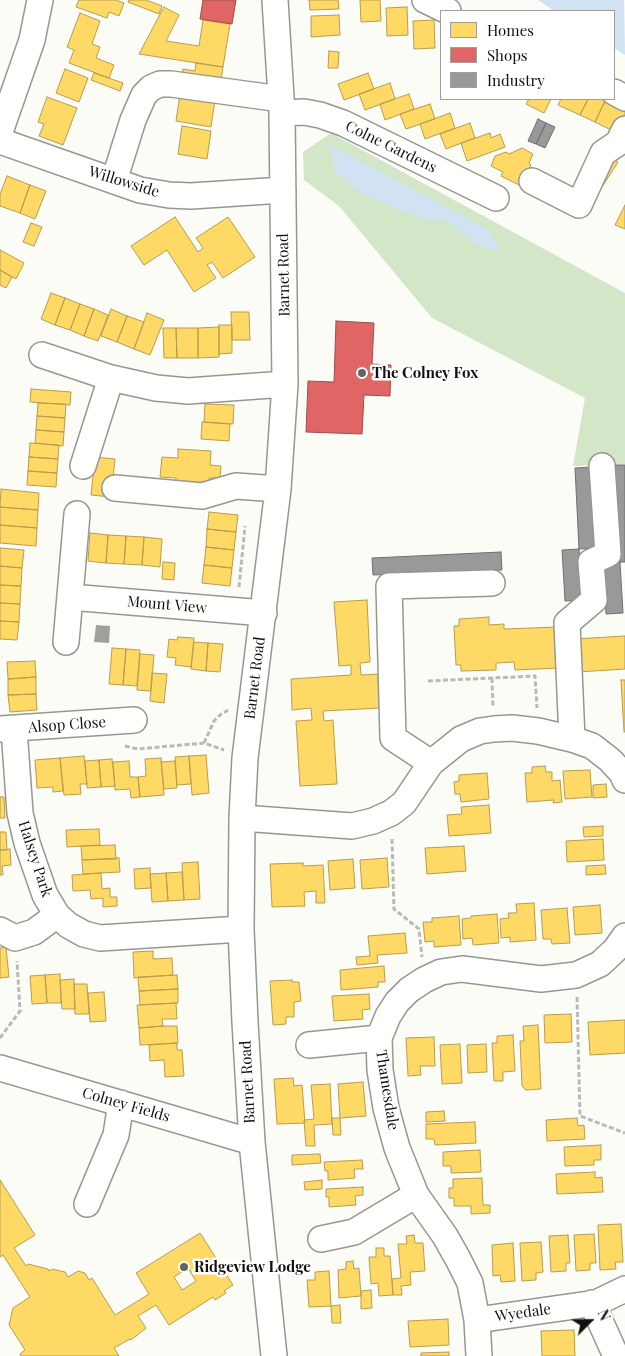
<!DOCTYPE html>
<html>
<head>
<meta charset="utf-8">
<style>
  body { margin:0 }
  #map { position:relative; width:625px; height:1356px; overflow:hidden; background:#fcfcf7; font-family:"Playfair Display",serif }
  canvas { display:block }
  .legend { position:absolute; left:440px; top:10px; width:175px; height:90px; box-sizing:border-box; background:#fff; border:1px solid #9f9f9f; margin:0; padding:6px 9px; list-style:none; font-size:15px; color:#101010 }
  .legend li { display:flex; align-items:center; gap:10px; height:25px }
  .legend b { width:25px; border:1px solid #9f9f9f }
  .north { position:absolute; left:565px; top:1296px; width:50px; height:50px; -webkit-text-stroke:4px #fff; paint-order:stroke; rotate:67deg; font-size:14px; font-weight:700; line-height:20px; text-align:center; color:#101010 }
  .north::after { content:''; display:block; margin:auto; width:18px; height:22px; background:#101010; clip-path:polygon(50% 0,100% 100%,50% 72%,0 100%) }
</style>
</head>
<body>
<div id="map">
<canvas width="625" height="1356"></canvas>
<ul class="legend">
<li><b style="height:14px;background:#ffd966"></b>Homes</li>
<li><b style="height:14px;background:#e06666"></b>Shops</li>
<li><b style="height:14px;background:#999"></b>Industry</li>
</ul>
<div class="north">N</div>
</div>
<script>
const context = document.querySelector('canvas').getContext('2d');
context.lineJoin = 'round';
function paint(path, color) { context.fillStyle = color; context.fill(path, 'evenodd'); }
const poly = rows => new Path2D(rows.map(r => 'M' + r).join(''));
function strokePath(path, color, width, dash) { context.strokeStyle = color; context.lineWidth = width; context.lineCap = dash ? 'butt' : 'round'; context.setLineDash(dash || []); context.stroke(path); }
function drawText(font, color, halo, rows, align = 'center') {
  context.font = font + ' "Playfair Display",serif'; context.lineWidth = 5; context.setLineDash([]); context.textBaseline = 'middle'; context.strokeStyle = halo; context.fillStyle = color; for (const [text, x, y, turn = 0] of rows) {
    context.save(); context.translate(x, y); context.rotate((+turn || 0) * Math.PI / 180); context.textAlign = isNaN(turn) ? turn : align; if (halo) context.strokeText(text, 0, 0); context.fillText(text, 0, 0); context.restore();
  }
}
const forest = poly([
  [331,133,625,293,625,464,573,466,585,398,432,318,339,206,304,180,303,152]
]);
const water = poly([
  [538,0,624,0,625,55,614,48,614,11,554,11],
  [328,144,489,230,500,252,476,245,448,221,423,219,391,207,361,193,336,173]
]);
const homes = poly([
  [79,0,116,0,124,3,119,16,109,12,107,18,76,7,79,0],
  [129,0,146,0,162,6,159,14,128,2,129,0],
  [309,0,338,0,339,9,310,10,309,0],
  [360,0,380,0,381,21,361,22,360,0],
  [164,7,179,15,166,41,199,46,203,20,230,24,223,67,139,54,164,7],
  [407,7,408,35,387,36,386,8,407,7],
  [80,13,100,21,92,44,100,47,96,58,114,65,109,78,69,63,74,50,67,47,80,13],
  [339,15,340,35,311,37,311,16,339,15],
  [434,20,435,48,414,49,413,21,434,20],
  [329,51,339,52,338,68,328,68,329,51],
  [196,63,223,67,220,85,181,79,183,69,195,71,196,63],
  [65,69,88,78,79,102,56,93,65,69],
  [94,73,123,83,120,91,91,80,94,73],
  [368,73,374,89,344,100,338,84,368,73],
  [390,83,395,99,365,110,359,94,390,83],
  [181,87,216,93,211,127,176,121,181,87],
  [409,94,414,109,385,120,380,104,409,94],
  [47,97,77,108,63,145,39,136,44,124,38,122,47,97],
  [529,99,551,99,544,113,526,104,529,99],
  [561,99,588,99,580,115,558,105,561,99],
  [588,99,606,99,595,122,580,115,588,99],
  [606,99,625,107,625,116,617,133,595,122,606,99],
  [430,104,435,119,406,129,400,114,430,104],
  [450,113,455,128,425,139,420,124,450,113],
  [470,123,475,138,446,149,440,134,470,123],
  [182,126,211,131,207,159,178,154,182,126],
  [490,133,491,138,500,134,505,147,467,161,461,143,490,133],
  [522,148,533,154,529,163,531,165,521,186,501,176,503,172,491,166,495,156,506,152,509,154,522,148],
  [609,156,618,162,602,187,593,181,609,156],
  [7,176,30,185,20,213,0,206,0,194,7,176],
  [30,185,46,191,35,219,20,213,30,185],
  [625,205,625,229,615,225,625,205],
  [175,217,198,252,203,248,196,238,228,217,255,257,223,278,212,262,207,265,216,278,194,292,167,250,144,265,131,246,175,217],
  [31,223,42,227,34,246,23,242,31,223],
  [0,250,24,263,16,279,0,270,0,250],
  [0,270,12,277,6,288,0,285,0,270],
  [51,293,65,298,55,325,41,319,51,293],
  [65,298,80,304,70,330,55,325,65,298],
  [80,304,94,309,84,336,70,330,80,304],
  [94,309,108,315,98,341,84,336,94,309],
  [111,309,127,316,117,342,101,336,111,309],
  [231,312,249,312,250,340,232,340,231,312],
  [147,313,164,320,150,355,134,349,147,313],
  [127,316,144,322,134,349,117,342,127,316],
  [219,325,232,325,232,353,219,354,219,325],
  [219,327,219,357,198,358,198,328,219,327],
  [163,328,176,328,177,358,164,358,163,328],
  [176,328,198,328,198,358,177,358,176,328],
  [31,389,71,392,70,405,30,402,31,389],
  [38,403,66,404,65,418,37,416,38,403],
  [205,404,234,405,233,424,204,422,205,404],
  [37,416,65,418,64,432,36,430,37,416],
  [202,422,230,424,229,441,201,439,202,422],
  [36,430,64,432,63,446,35,443,36,430],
  [30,443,59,445,58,459,29,457,30,443],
  [178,449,211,451,210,465,221,466,220,478,209,478,209,489,175,486,176,478,160,477,162,457,178,458,178,449],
  [29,457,58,459,57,473,28,471,29,457],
  [95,457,115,459,111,497,91,495,95,457],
  [28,471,57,473,56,487,27,485,28,471],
  [1,489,39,493,38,510,0,507,1,489],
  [0,507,38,510,37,528,0,525,0,507],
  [209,512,238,515,236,532,207,529,209,512],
  [0,525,37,528,36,546,0,543,0,525],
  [207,529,236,532,234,550,206,547,207,529],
  [90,533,108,535,106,563,88,561,90,533],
  [108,535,126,536,124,564,106,563,108,535],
  [126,536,144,537,142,565,124,564,126,536],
  [144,537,162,539,160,567,142,565,144,537],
  [206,547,234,550,232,568,204,565,206,547],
  [0,548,24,550,22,568,0,566,0,548],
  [163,562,175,563,174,580,162,579,163,562],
  [204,565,232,568,230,586,202,583,204,565],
  [0,566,22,568,21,586,0,585,0,566],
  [0,585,21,586,20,604,0,603,0,585],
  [367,600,370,662,360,663,361,675,378,674,380,708,323,711,324,721,333,720,337,784,300,786,296,721,312,720,311,708,292,710,291,679,351,675,351,665,339,666,334,602,367,600],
  [0,603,20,604,19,622,0,621,0,603],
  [489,617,489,625,504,624,504,629,558,627,560,668,515,670,514,662,496,663,496,670,461,671,461,665,456,665,454,626,459,626,459,619,489,617],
  [0,621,19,622,17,640,0,639,0,621],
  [625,636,625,669,578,672,576,639,625,636],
  [178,637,194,638,191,667,175,665,176,658,167,657,169,639,177,640,178,637],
  [194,642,208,643,206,671,191,669,194,642],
  [208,643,223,644,220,672,206,671,208,643],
  [112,648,126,649,123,685,109,684,112,648],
  [126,649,140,650,137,686,123,685,126,649],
  [140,654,154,655,151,691,137,690,140,654],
  [35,661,36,677,8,679,7,662,35,661],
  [152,673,167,674,164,703,150,701,152,673],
  [36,677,36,694,8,695,8,679,36,677],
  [621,680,625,680,625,732,624,732,621,680],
  [36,694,37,710,10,712,8,695,36,694],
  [206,755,209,793,192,795,189,756,206,755],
  [84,756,87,784,80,784,81,794,64,795,60,758,84,756],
  [189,756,191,784,177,785,175,757,189,756],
  [60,758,63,791,53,792,53,787,37,788,35,760,60,758],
  [161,758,164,795,140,797,138,777,146,776,145,759,161,758],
  [112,759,115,786,101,787,99,760,112,759],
  [99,760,101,787,87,788,85,761,99,760],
  [129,761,130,777,138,777,140,797,131,798,130,789,115,790,113,762,129,761],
  [175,761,177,788,164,789,161,762,175,761],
  [545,766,546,772,552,772,552,781,560,780,562,802,553,803,554,800,527,802,525,773,532,773,532,767,545,766],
  [590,770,592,797,565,799,563,771,590,770],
  [487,773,489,799,461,802,460,794,455,794,454,782,459,781,459,775,487,773],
  [606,784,607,797,593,798,593,785,606,784],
  [0,797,4,797,5,818,0,818,0,797],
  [489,805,491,833,449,836,447,815,462,814,461,807,489,805],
  [603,826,603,836,584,837,583,827,603,826],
  [99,829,100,845,67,847,66,830,99,829],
  [0,832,6,832,7,850,0,850,0,832],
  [603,839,604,860,567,862,566,841,603,839],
  [115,845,116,859,82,860,81,846,115,845],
  [464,846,466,871,427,874,425,848,464,846],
  [10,849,11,865,2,866,3,875,0,875,0,850,10,849],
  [119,858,120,872,83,874,82,860,119,858],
  [387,858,389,887,362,889,360,860,387,858],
  [353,859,355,888,330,890,328,861,353,859],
  [198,862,200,899,184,900,182,863,198,862],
  [303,863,303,866,323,865,325,903,316,903,316,891,304,892,305,906,272,907,270,864,303,863],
  [605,865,606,874,586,875,586,866,605,865],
  [150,868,151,888,135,889,134,869,150,868],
  [182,872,184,900,168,901,166,873,182,872],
  [101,873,102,889,110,888,110,897,117,897,117,906,103,907,103,898,91,899,90,890,73,891,72,875,101,873],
  [166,873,168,901,152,902,150,874,166,873],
  [534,903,536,940,510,942,510,937,501,938,500,919,509,918,508,913,517,913,516,904,534,903],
  [600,905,602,933,575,935,573,907,600,905],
  [567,908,570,943,552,944,551,939,543,939,541,910,567,908],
  [497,914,499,943,473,945,472,938,463,939,462,919,471,918,471,916,497,914],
  [459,916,461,945,434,947,434,941,425,942,423,922,432,922,432,918,459,916],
  [405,933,407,953,377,955,378,963,357,965,356,957,370,956,368,936,405,933],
  [6,947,9,977,0,978,0,948,6,947],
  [153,951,153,959,172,958,173,975,134,978,133,952,153,951],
  [384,966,385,982,378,982,378,987,341,990,340,970,384,966],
  [60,974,61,1003,47,1003,45,975,60,974],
  [45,975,47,1003,32,1004,30,976,45,975],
  [177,975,178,989,139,991,138,977,177,975],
  [74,979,75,1009,62,1009,60,980,74,979],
  [292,980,292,982,299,982,301,1001,294,1002,294,1017,286,1017,286,1024,273,1025,270,981,292,980],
  [74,984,87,984,89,1014,75,1014,74,984],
  [178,989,178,1003,140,1005,139,991,178,989],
  [104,992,106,1021,90,1022,88,993,104,992],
  [369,994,370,1009,362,1010,363,1019,334,1021,332,996,369,994],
  [176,1003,177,1019,162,1019,163,1026,139,1028,137,1005,176,1003],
  [571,1014,572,1042,545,1043,544,1015,571,1014],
  [625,1020,625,1053,590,1055,588,1022,625,1020],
  [538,1025,541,1089,526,1090,522,1086,520,1041,524,1041,523,1026,538,1025],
  [163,1026,177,1026,178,1043,140,1045,139,1028,163,1026],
  [513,1035,515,1071,503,1072,503,1081,494,1081,492,1043,497,1043,497,1036,513,1035],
  [434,1037,435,1066,420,1066,421,1075,408,1076,406,1038,434,1037],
  [177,1043,177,1050,182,1050,184,1076,165,1077,164,1060,150,1061,149,1045,177,1043],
  [460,1044,462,1083,442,1084,440,1045,460,1044],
  [486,1044,487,1072,468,1073,467,1045,486,1044],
  [293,1078,294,1086,302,1085,305,1123,277,1124,274,1079,293,1078],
  [363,1082,366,1116,340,1118,338,1084,363,1082],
  [330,1084,332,1124,314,1125,315,1146,306,1146,304,1120,314,1119,311,1085,330,1084],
  [444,1111,445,1121,426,1122,426,1112,444,1111],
  [332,1118,340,1118,341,1135,333,1135,332,1118],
  [577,1118,578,1126,584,1125,585,1139,547,1141,546,1120,577,1118],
  [475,1122,476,1143,435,1145,434,1139,426,1139,426,1124,475,1122],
  [601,1145,601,1160,594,1160,594,1165,565,1166,564,1147,601,1145],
  [480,1150,481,1172,451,1173,451,1166,443,1166,443,1152,480,1150],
  [320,1154,321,1163,292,1165,292,1155,320,1154],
  [362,1160,363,1169,354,1169,355,1178,328,1180,328,1171,325,1171,324,1162,362,1160],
  [595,1172,595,1178,602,1177,603,1192,557,1194,556,1174,595,1172],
  [482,1178,483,1205,490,1205,490,1213,471,1214,471,1206,454,1206,454,1198,449,1198,449,1188,453,1188,453,1179,482,1178],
  [0,1180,35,1235,14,1248,26,1266,28,1264,48,1269,49,1271,52,1269,65,1272,68,1277,78,1271,85,1273,89,1280,92,1278,115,1315,149,1294,136,1273,200,1233,233,1285,224,1291,226,1293,215,1300,213,1297,169,1325,156,1305,138,1316,146,1328,131,1340,130,1339,114,1348,119,1356,21,1356,20,1354,25,1350,9,1325,13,1308,30,1297,3,1255,0,1257,0,1180],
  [188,1268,196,1281,182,1290,174,1277,188,1268],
  [322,1180,322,1189,305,1190,304,1182,322,1180],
  [363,1187,363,1195,355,1196,356,1205,329,1207,329,1197,326,1197,326,1189,363,1187],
  [621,1224,623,1262,615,1262,616,1269,600,1270,598,1225,621,1224],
  [594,1234,596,1263,590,1263,590,1270,576,1271,574,1235,594,1234],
  [414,1235,415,1243,423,1243,425,1271,410,1272,411,1285,401,1286,402,1295,393,1295,392,1279,401,1278,398,1244,407,1244,406,1236,414,1235],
  [568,1235,570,1263,566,1263,566,1271,551,1272,549,1236,568,1235],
  [541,1242,543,1272,536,1273,536,1280,522,1281,520,1243,541,1242],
  [513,1243,515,1281,501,1282,500,1275,493,1276,492,1245,513,1243],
  [376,1248,384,1248,384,1256,390,1256,393,1295,379,1296,378,1283,371,1284,369,1257,376,1257,376,1248],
  [353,1261,354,1269,359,1268,361,1296,339,1298,338,1270,346,1269,346,1262,353,1261],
  [329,1271,331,1306,309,1307,307,1280,315,1280,315,1272,329,1271],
  [371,1290,372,1308,361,1309,361,1291,371,1290],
  [340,1305,341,1323,332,1323,331,1306,340,1305],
  [448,1319,449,1345,410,1347,408,1321,448,1319],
  [574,1330,575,1356,542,1356,541,1331,574,1330],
  [449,1352,449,1356,421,1356,421,1353,449,1352]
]);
const shops = poly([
  [203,0,236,0,232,24,200,19,203,0],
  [336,321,374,323,372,364,391,365,390,396,364,395,362,434,306,432,308,381,334,382,336,321]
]);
const industry = poly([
  [538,119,546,123,536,144,528,141,538,119],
  [546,123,555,127,545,148,536,144,546,123],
  [614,465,625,465,625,562,620,562,614,465],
  [591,467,596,548,579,549,575,468,591,467],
  [579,549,582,600,565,601,562,550,579,549],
  [501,552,502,570,373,575,372,558,501,552],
  [620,562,623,613,606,614,603,563,620,562]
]);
const building = poly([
  [96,625,110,626,109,643,94,642]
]);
const path = poly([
  [239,587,245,526],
  [492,678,493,707],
  [428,681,535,676,537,708],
  [204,743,214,721,220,715,228,710],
  [125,746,138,749,204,743,224,750],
  [392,839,394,909,419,929,422,957],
  [577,997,580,1116,625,1133],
  [0,1038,20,1011,17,961]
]);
const minor = poly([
  [425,0,448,11],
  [614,92,625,98],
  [282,113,304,112,320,115,343,123,496,198],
  [0,132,32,40,40,0],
  [0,141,140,190,169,195,191,196,283,190],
  [114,181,133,120,144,95,151,88,160,84,171,84,281,99],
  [532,181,579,205,603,153,618,143,625,129],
  [42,355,111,378,156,388,188,391,285,384],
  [83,466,111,378],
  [115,488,202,496,236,486,278,489],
  [70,597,264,613],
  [66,642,77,514],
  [0,729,134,720],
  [14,729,20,813,27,843,45,895,57,915,68,925,84,934,100,938,241,929],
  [572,739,567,623,594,600,591,562,608,554,602,466],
  [431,763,393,738,389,586,492,583],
  [242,818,352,826,373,821,391,813,404,803,431,763,461,739,480,731,494,729,512,728,538,731,572,739,592,746,610,760,622,773,625,780],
  [0,930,15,938,34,932,57,915],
  [309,1045,379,1038],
  [0,1068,252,1142],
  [87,1204,116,1135,121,1103],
  [321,1239,354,1232,416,1195],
  [592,1303,616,1356],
  [477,1320,596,1303,625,1289],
  [274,1356,252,1142,245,1022,241,929,242,818,245,758,278,489,285,384,282,113,275,0],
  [479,1356,477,1320,470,1283,458,1259,445,1236,416,1195,397,1148,386,1108,380,1070,379,1038,388,1016,397,1002,409,990,424,980,441,972,462,969,541,979,576,975,600,964,615,950,625,936]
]);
const markers = [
  [362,373,5,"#636361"],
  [184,1267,5,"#636361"]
];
const streetNames = [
  ["Colne Gardens",391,147,26],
  ["Willowside",124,182,17],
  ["Barnet Road",284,275,-91],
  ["Mount View",167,605,5],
  ["Barnet Road",255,678,-83],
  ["Alsop Close",67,725,-4],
  ["Halsey Park",35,859,72],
  ["Barnet Road",248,1082,-93],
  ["Thamesdale",387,1090,81],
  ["Colney Fields",126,1105,16],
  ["Wyedale",523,1313,-8]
];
const poiNames = [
  ["The Colney Fox",372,373],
  ["Ridgeview Lodge",194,1267]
];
paint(forest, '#d4e6c8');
paint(water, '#d1e3f2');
paint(homes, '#ffd966');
strokePath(homes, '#b79d4c', 1);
paint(shops, '#e06666');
strokePath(shops, '#a24c4c', 1);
paint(industry, '#999');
strokePath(industry, '#707070', 1);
paint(building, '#a09f9c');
strokePath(minor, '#969694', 28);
strokePath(path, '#b9b9b8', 3, [5, 2.5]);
strokePath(minor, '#fffffe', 25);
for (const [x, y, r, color] of markers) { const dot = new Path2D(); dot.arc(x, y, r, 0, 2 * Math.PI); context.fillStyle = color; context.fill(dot); strokePath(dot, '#fff', 2); }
drawText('15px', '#101010', '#fff', streetNames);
drawText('bold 15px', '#101010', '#fff', poiNames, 'left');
</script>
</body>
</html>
